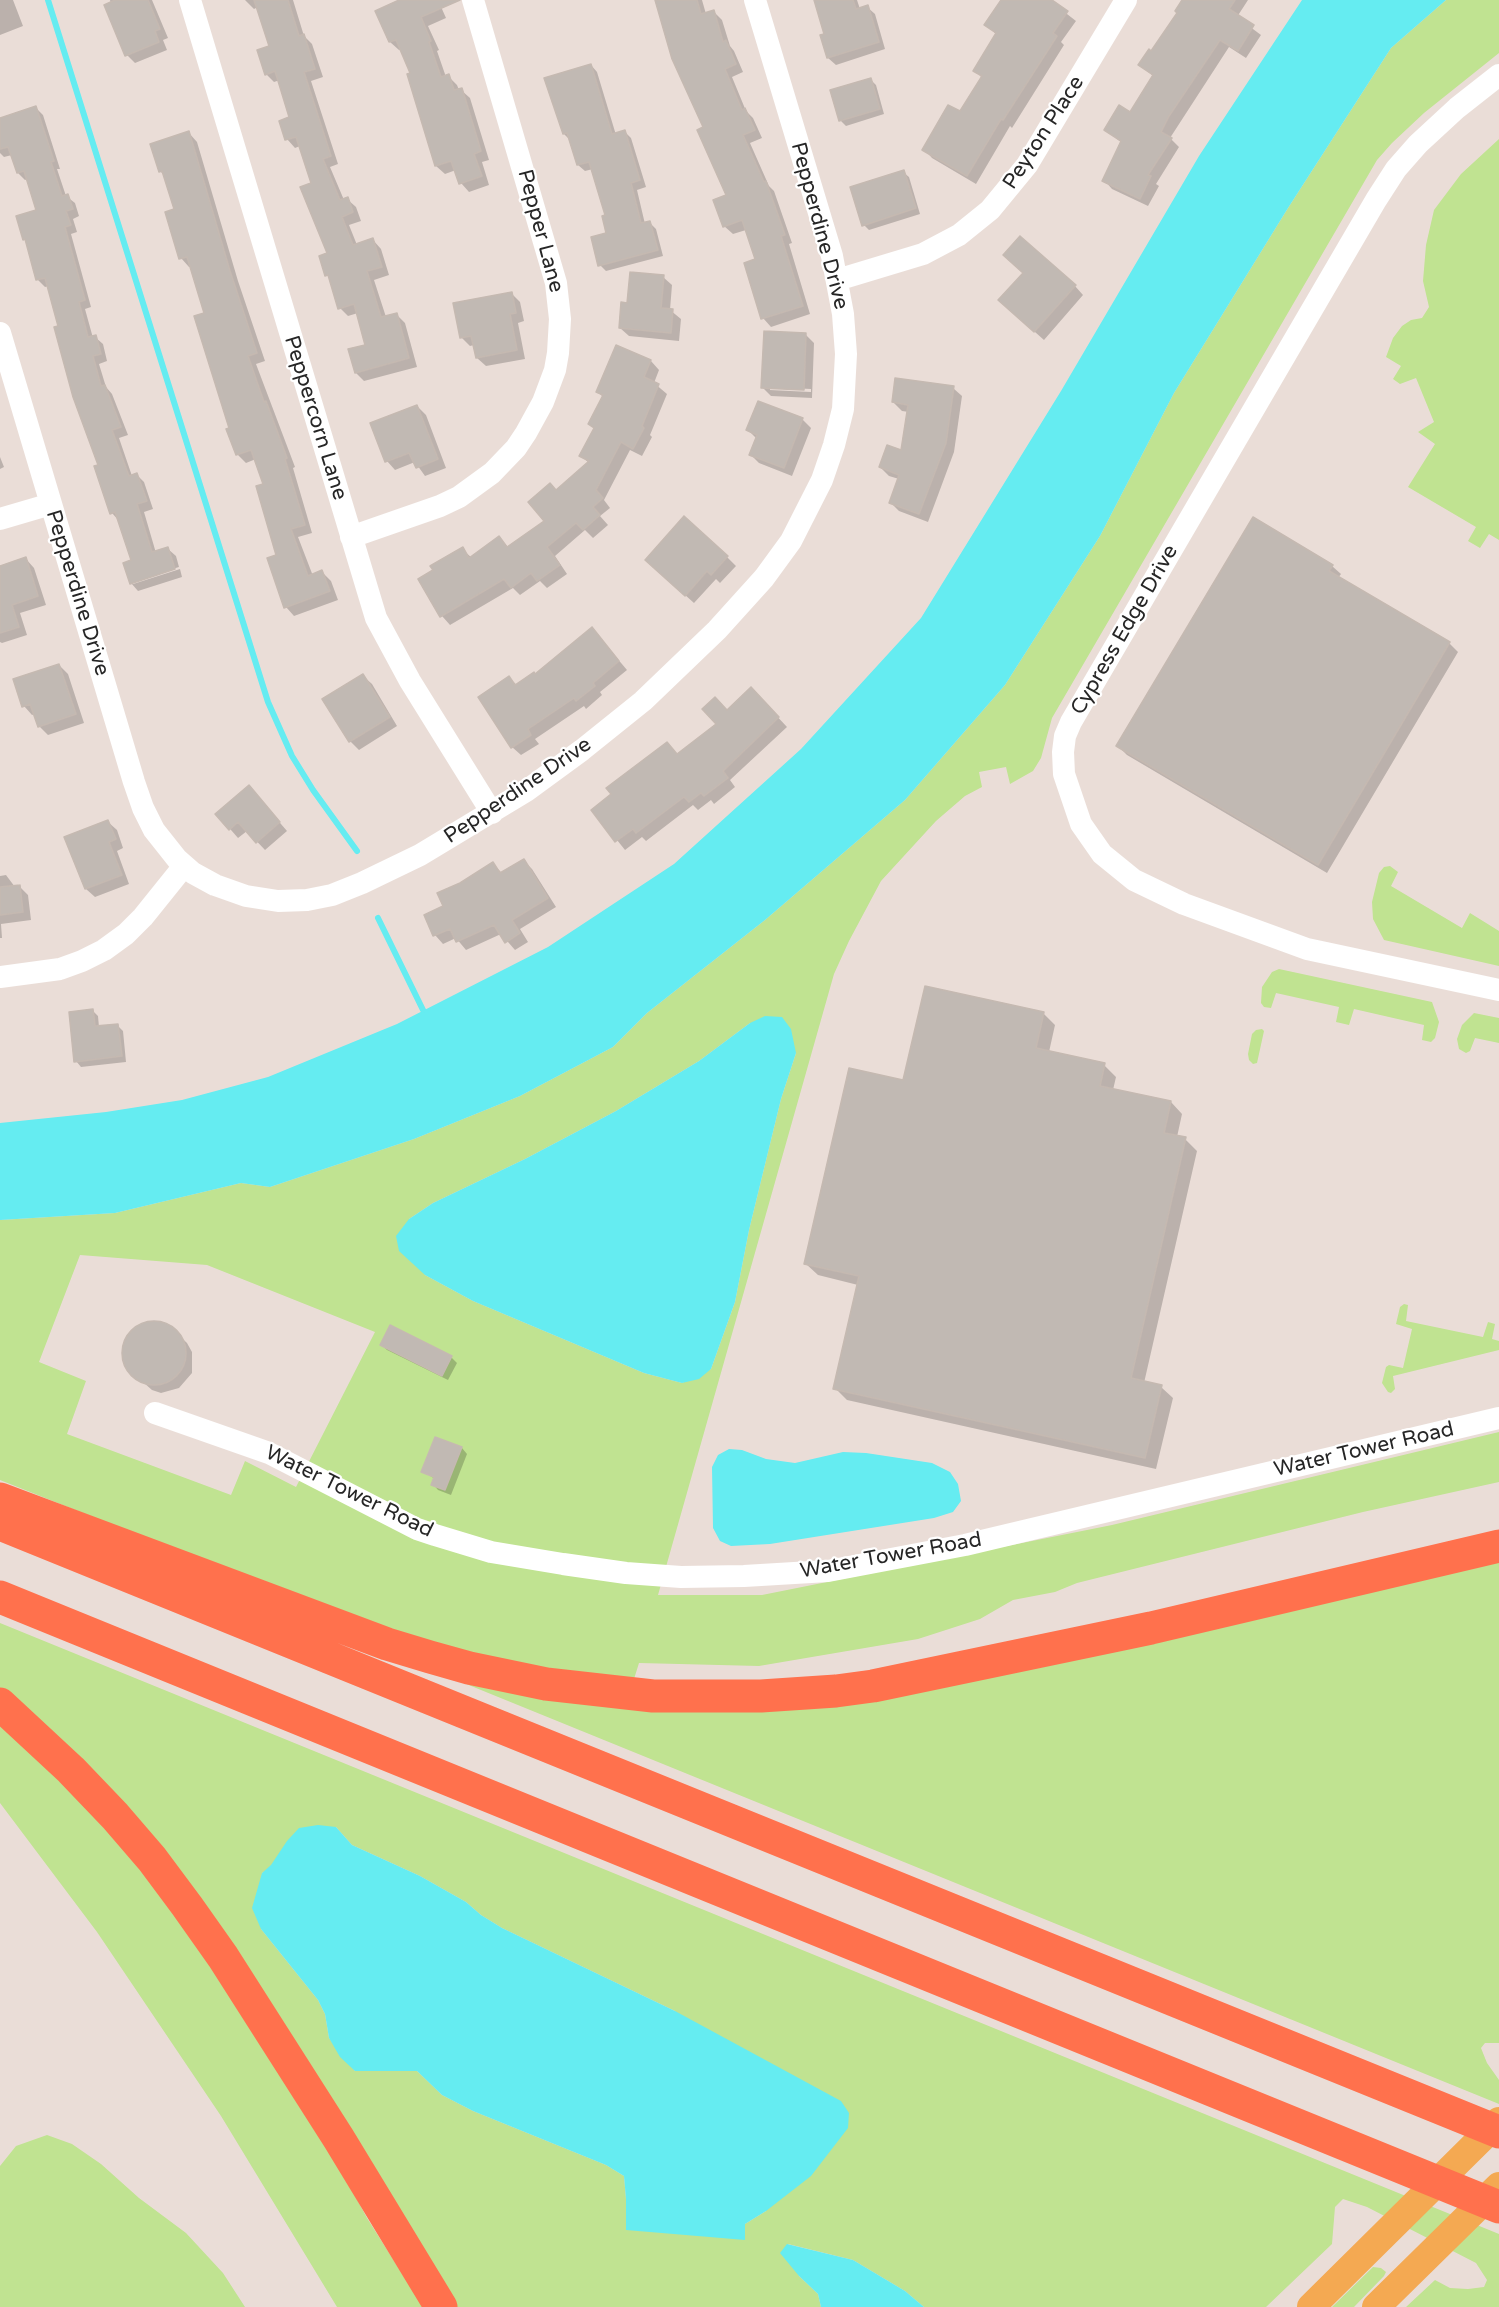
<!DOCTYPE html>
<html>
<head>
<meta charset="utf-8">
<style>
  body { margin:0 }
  canvas { display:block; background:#eaddd7 }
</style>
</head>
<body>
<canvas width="1499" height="2307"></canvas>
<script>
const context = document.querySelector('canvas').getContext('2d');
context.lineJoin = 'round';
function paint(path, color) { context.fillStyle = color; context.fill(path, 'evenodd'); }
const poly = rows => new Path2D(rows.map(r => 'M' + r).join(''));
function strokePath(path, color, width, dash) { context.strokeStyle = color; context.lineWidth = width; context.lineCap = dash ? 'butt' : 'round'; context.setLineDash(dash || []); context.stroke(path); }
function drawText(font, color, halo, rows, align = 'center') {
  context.font = font + ' "Varela Round",sans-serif'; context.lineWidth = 4.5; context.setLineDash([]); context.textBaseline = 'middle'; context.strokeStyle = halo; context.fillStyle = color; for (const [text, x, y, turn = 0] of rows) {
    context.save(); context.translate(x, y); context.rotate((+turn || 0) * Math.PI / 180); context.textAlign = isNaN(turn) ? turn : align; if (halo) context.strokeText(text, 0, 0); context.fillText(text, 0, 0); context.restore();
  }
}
const green = poly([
  [1446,0,1499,0,1499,53,1424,113,1392,143,1377,160,1052,718,1041,758,1033,771,1010,784,1006,767,979,772,982,787,965,796,936,821,881,881,849,941,834,974,658,1595,762,1595,1112,1525,1499,1432,1499,1482,1363,1512,1077,1583,1055,1592,1013,1600,980,1619,918,1639,759,1666,639,1663,634,1679,477,1659,221,1568,0,1480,0,1220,115,1213,241,1183,270,1187,414,1139,520,1096,613,1047,647,1013,765,920,905,800,1005,685,1100,536,1174,393,1288,208,1391,48],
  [750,1023,796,1053,781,1099,749,1230,735,1302,711,1369,682,1383,644,1373,473,1301,425,1275,409,1219,433,1203,525,1159,616,1111,699,1061],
  [80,1255,207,1265,375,1332,296,1487,245,1461,231,1495,67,1434,86,1381,39,1362],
  [1499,139,1499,540,1489,534,1480,548,1468,541,1476,527,1408,487,1435,444,1418,432,1434,422,1416,378,1400,384,1393,379,1401,366,1386,357,1393,338,1402,326,1411,320,1422,318,1429,307,1423,281,1426,245,1434,210,1461,174],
  [1390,866,1398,872,1391,886,1462,928,1470,913,1499,931,1499,966,1384,940,1373,919,1372,902,1379,873,1384,867],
  [1279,969,1432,1002,1439,1022,1435,1038,1431,1042,1422,1040,1424,1025,1354,1009,1349,1025,1336,1022,1339,1007,1276,993,1271,1008,1264,1007,1261,1003,1262,987,1272,972],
  [1474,1013,1499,1018,1499,1043,1475,1038,1470,1051,1466,1053,1459,1049,1457,1039,1462,1025],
  [1262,1029,1264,1031,1257,1063,1253,1064,1249,1060,1248,1054,1252,1034,1256,1030],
  [1404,1304,1408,1305,1406,1321,1483,1337,1488,1322,1495,1324,1492,1339,1499,1341,1499,1350,1393,1376,1395,1389,1391,1393,1388,1392,1382,1383,1386,1367,1389,1365,1403,1368,1412,1329,1396,1324,1400,1307],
  [1499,1560,1499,2043,1485,2043,1481,2048,1487,2063,1499,2080,1499,2104,449,1677,692,1705],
  [0,1623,1499,2234,1499,2307,1406,2307,1435,2280,1450,2288,1468,2289,1484,2287,1487,2280,1476,2263,1367,2207,1343,2199,1335,2207,1332,2244,1266,2307,924,2307,905,2291,853,2260,788,2244,799,2276,818,2294,821,2307,455,2307,312,2082,0,1694],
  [336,1827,352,1845,420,1876,466,1902,481,1915,502,1928,675,2011,766,2211,745,2224,626,2199,624,2176,606,2165,473,2111,442,2095,417,2071,355,2071,329,2038,325,2014,318,2000,261,1929,262,1873],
  [0,1721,15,1733,161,1888,334,2157,367,2218,423,2307,337,2307,221,2116,97,1932,0,1803],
  [47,2135,72,2144,101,2164,139,2198,186,2233,223,2273,245,2307,0,2307,0,2166,16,2146],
  [1373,2267,1381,2268,1386,2272,1384,2276,1354,2307,1332,2307]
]);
const water = poly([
  [1302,0,1446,0,1391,48,1288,208,1174,393,1100,536,1005,685,905,800,765,920,647,1013,613,1047,520,1096,414,1139,270,1187,241,1183,115,1213,0,1220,0,1123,106,1112,182,1100,268,1077,397,1024,548,947,674,864,801,749,921,618,1061,391,1199,156],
  [765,1016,782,1017,791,1029,796,1053,781,1099,749,1230,735,1302,711,1369,699,1379,682,1383,644,1373,473,1301,425,1275,399,1251,396,1236,409,1219,433,1203,525,1159,616,1111,699,1061,750,1023],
  [729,1449,742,1450,766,1459,795,1463,843,1452,866,1453,932,1463,950,1472,958,1484,961,1501,953,1512,934,1518,770,1544,731,1546,720,1541,713,1528,712,1467,718,1455],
  [318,1825,336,1827,352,1845,420,1876,466,1902,481,1915,502,1928,675,2011,841,2101,849,2113,848,2128,811,2176,766,2211,745,2224,745,2240,626,2230,626,2199,624,2176,606,2165,473,2111,442,2095,417,2071,355,2071,340,2057,329,2038,325,2014,318,2000,261,1929,252,1908,262,1873,271,1865,287,1841,299,1828],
  [787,2244,853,2260,905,2291,924,2307,821,2307,818,2294,799,2276,780,2253]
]);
const shadow = poly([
  [0,0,13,0,23,26,0,35],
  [110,0,152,0,168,38,163,40,167,50,135,63,127,55],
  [245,0,293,0,304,36,312,44,323,77,311,81,338,164,330,167,344,200,347,199,356,207,361,221,349,225,357,245,373,240,381,249,389,275,374,280,386,317,396,314,405,323,417,367,364,381,356,373,367,346,358,313,348,316,340,308,331,280,327,275,321,257,328,254,312,184,300,146,295,148,287,139,291,118,280,80,274,82,266,74,270,47,258,7,254,9],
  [403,0,438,0,446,18,428,26,439,50,437,51,446,77,448,76,457,85,459,90,461,90,470,98,489,160,482,162,489,185,469,192,461,183,456,170,445,174,436,166,412,74,402,49,399,50,390,42],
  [657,0,702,0,706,14,714,12,722,20,730,46,734,51,743,72,732,77,746,111,753,118,762,138,750,143,769,186,774,191,792,243,789,244,810,314,771,327,763,318,757,260,746,230,733,234,724,226,728,196],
  [815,0,857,0,860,9,867,7,875,14,885,49,836,65,828,58,822,36,826,35],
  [1003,0,1049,0,1076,21,1061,42,1064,45,1012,128,1010,126,976,184,932,158,924,149,960,114,982,78,975,70,997,35,986,25],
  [1184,0,1248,0,1237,17,1261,35,1246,58,1229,47,1170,138,1179,147,1156,184,1159,186,1148,206,1112,189,1104,180,1122,143,1106,130,1130,114,1153,76,1140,65,1151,53,1179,13],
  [591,65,597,72,616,135,625,132,631,138,646,187,637,190,645,224,650,223,656,229,663,256,606,271,600,265,608,234,607,216,593,169,585,171,578,165,571,141,564,134],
  [870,79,876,85,884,114,846,126,840,120],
  [36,108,43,115,60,169,57,169,66,196,75,203,79,216,73,219,77,232,71,234,91,307,85,309,93,338,95,337,103,344,107,361,99,364,106,387,112,394,128,435,119,438,132,476,137,475,144,482,153,509,144,512,156,553,168,549,176,556,179,567,133,581,133,584,180,569,182,577,138,591,131,583,133,561,119,521,112,513,49,286,45,287,37,279,28,242,25,239,38,211,28,179,25,180,18,173,12,155,4,157,0,153,0,119],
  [189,133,197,142,238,281,265,361,256,364,295,467,293,468,312,533,298,537,313,576,322,572,331,581,338,600,294,616,286,607,265,485,256,459,246,463,237,454,206,314,191,266,189,267,181,258,175,210,166,177,160,171],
  [903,172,909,177,920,214,869,230,864,225],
  [663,277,672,285,670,310,681,319,679,341,629,336,620,328,629,305],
  [1075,286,1083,295,1044,340,1009,309],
  [512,294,520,302,524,321,518,323,525,359,486,366,477,358,474,345,470,346,461,337],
  [805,334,814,343,812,398,771,396,763,388],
  [770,387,811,389,811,392,770,390],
  [616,347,651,361,659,370,654,383,667,394,650,435,652,437,642,456,630,450,604,500,610,508,600,516,608,525,593,538,585,530,555,556,567,574,547,588,540,581,520,595,513,588,450,625,442,616,462,549,472,558,499,538,509,548,546,521,556,492,589,463,581,456,595,429,590,424,603,397,598,392],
  [953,388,962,396,954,452,928,522,899,511,890,502,899,479,889,476,880,467,902,453,909,412,902,411,893,402],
  [758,403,803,420,811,428,792,476,759,463,750,454,757,439,748,430],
  [417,406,426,415,446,468,425,476,415,462,395,470,387,461],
  [0,457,4,467,0,469],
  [727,557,736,566,720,583,716,579,694,603,656,569],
  [26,559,34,568,46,605,20,613,27,635,2,643,0,642,0,567],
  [1332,566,1341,574,1338,578,1450,644,1458,652,1327,873,1127,755,1118,746],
  [600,638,627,670,600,692,602,695,586,709,584,706,535,739,539,744,521,755,512,747,509,678,517,685],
  [59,665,68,674,84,723,48,735,39,726,35,714,32,715,24,706],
  [363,676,372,684,397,726,359,750,350,741],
  [760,698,787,727,730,780,735,787,714,804,711,800,698,810,693,805,646,841,642,837,625,850,593,810,613,795,667,744,678,755,718,724],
  [257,796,287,831,265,850,247,831,238,838,217,814],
  [108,822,117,830,123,848,117,851,129,884,95,897,86,889],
  [524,861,532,869,556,907,520,929,528,942,515,950,501,934,466,950,456,938,443,944,435,935,426,916,445,907,460,884,493,864,503,874],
  [6,875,15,887,19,886,28,895,31,920,1,924,2,938,0,938,0,876],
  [92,1010,98,1016,99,1027,117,1025,123,1031,126,1062,81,1067,76,1061],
  [1043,1013,1055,1025,1049,1052,1104,1065,1116,1077,1113,1090,1171,1102,1182,1114,1177,1137,1185,1139,1197,1151,1144,1383,1161,1387,1173,1398,1156,1469,847,1400,835,1388,858,1285,818,1275,806,1264,904,1082],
  [149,1323,160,1323,170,1327,187,1343,192,1352,192,1373,179,1388,161,1393,152,1390,127,1368,123,1350,126,1341,131,1333,140,1326],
  [382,1345,451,1357,457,1363,448,1380,387,1350],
  [436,1439,462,1448,467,1454,451,1495,438,1490,433,1484,435,1479,423,1471]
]);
const stream = poly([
  [48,0,268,702,292,756,313,790,357,851],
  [378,918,423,1010]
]);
const building = poly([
  [115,0,148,0,160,29,155,31,159,42,125,56,104,5,115,0],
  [254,0,288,0,299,36,304,34,315,69,304,72,331,156,323,159,340,200,348,197,353,212,342,217,353,245,373,238,382,267,367,271,381,317,397,313,409,358,355,373,348,349,365,345,354,304,338,309,328,275,325,276,319,256,327,253,300,187,311,183,296,137,285,140,279,121,289,117,275,71,265,75,257,50,269,46,254,0],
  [399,0,460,0,421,17,431,41,429,42,441,77,449,74,454,90,462,88,481,151,474,154,482,176,459,184,451,161,435,166,407,74,410,73,396,40,389,42,375,11,399,0],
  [655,0,697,0,701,14,714,10,723,42,726,40,736,64,725,69,742,110,745,108,755,130,743,135,764,182,766,181,785,235,781,236,803,306,761,319,744,263,755,259,742,220,723,227,713,200,726,195,697,130,703,127,672,59,655,0],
  [814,0,853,0,856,9,868,5,879,42,827,58,820,35,824,34,814,0],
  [1001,0,1052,0,1068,11,1053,33,1057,36,1003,120,1001,119,967,176,922,150,948,105,960,111,982,76,973,71,996,33,984,25,1001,0],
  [1182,0,1235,0,1229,9,1254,25,1238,51,1220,40,1169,116,1161,132,1172,138,1148,175,1151,176,1140,199,1102,181,1121,141,1104,130,1119,105,1130,112,1153,75,1138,65,1149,49,1151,51,1177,13,1175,11,1182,0],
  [591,64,612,134,625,130,640,180,631,183,641,223,650,221,658,250,598,266,591,237,606,233,602,216,605,215,589,162,577,165,567,133,563,134,544,78,591,64],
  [871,78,880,109,839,121,830,90,871,78],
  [36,106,54,161,51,162,62,196,68,194,73,209,66,211,71,225,65,227,85,300,79,302,88,337,96,335,101,354,93,356,101,386,105,385,121,427,112,430,129,476,137,473,147,501,137,504,152,552,168,547,175,569,130,584,123,563,131,560,115,512,110,514,94,466,98,465,73,397,54,327,58,326,45,278,36,280,25,239,23,240,16,216,36,210,24,171,17,173,8,147,0,149,0,118,36,106],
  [189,131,230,271,257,353,248,356,264,402,266,401,287,458,285,459,305,525,291,529,308,576,322,570,330,591,284,608,267,558,276,555,256,486,263,484,251,450,236,455,226,429,229,428,194,316,204,313,187,257,179,259,165,212,174,209,162,171,159,172,150,144,189,131],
  [904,170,916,208,862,226,850,187,904,170],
  [1020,236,1076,285,1034,332,998,300,1023,273,1003,255,1020,236],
  [630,272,664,275,661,308,673,309,671,333,619,328,621,302,627,303,630,272],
  [512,292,516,313,510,314,517,350,476,358,471,336,460,338,453,303,512,292],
  [764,331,806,333,804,390,761,388,764,331],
  [616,345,651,360,644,377,659,384,642,426,644,428,633,449,621,442,596,490,603,498,593,507,600,515,583,530,576,523,547,547,560,565,537,581,531,573,511,588,504,579,440,617,418,579,433,570,430,566,463,547,469,558,499,536,507,547,544,521,528,502,550,483,556,490,589,461,579,456,594,428,588,424,603,395,596,392,616,345],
  [895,378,954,386,946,443,919,514,889,503,899,475,879,467,887,445,901,450,908,405,892,402,895,378],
  [758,401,803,418,784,468,749,455,757,435,746,430,758,401],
  [417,405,438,459,416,468,409,453,385,462,370,423,417,405],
  [684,516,728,556,711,575,707,571,685,596,645,560,684,516],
  [1253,517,1333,565,1329,571,1450,642,1318,865,1116,746,1253,517],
  [26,557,38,596,12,605,19,627,0,633,0,566,26,557],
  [592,627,619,661,593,683,595,686,576,701,574,698,528,729,531,735,511,748,478,697,509,676,515,685,534,672,535,674,592,627],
  [59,664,76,714,38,727,30,704,22,707,13,679,59,664],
  [363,674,390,717,349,742,322,699,363,674],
  [751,687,779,717,723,771,728,778,704,796,701,793,689,802,684,797,636,833,633,829,615,842,591,810,611,794,606,788,667,742,677,754,716,724,702,709,715,697,727,710,751,687],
  [249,785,280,822,256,843,238,822,229,830,215,814,249,785],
  [108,820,116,839,109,842,122,875,85,889,64,837,108,820],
  [524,859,548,898,512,920,520,933,505,943,494,925,456,942,450,929,433,936,424,915,443,906,437,893,460,883,493,862,500,873,524,859],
  [20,885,23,912,0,915,0,887,20,885],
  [925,986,1044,1012,1036,1048,1105,1063,1100,1086,1171,1101,1164,1133,1186,1137,1131,1378,1162,1385,1145,1458,833,1389,859,1276,804,1264,849,1068,903,1080,925,986],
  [93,1009,95,1026,118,1024,122,1056,74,1062,69,1012,93,1009],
  '122 1353a32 32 0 1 1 64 0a32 32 0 1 1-64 0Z',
  [390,1325,452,1356,442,1376,380,1345,390,1325],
  [435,1437,462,1447,445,1490,431,1485,434,1477,421,1472,435,1437]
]);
const minor = poly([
  [190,0,376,618,410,681,492,813],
  [1499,75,1457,108,1418,144,1396,169,1376,200,1071,722,1065,736,1063,752,1064,774,1081,824,1102,854,1134,880,1184,904,1307,949,1499,990],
  [837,280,923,254,959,235,990,210,1027,165,1126,0],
  [0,333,134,782,143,808,154,830,177,859,193,873,215,885,246,896,278,901,307,900,332,895,362,883,420,855,526,791,582,750,643,701,717,630,764,578,791,541,822,480,834,445,843,409,846,354,843,314,832,256,755,0],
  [0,519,51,504],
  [351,537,440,506,459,497,492,473,516,448,526,433,543,402,555,370,558,353,560,319,556,283,473,0],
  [0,977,60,969,82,961,104,950,126,934,143,917,184,866],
  [155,1413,269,1453,417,1529,435,1535,491,1552,563,1564,626,1573,681,1577,744,1576,828,1571,965,1545,1499,1418]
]);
const major = poly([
  [1311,2307,1499,2121],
  [1376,2307,1499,2186]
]);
const highway = poly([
  [0,1499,387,1644,430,1657,469,1668,546,1684,653,1696,761,1696,836,1691,873,1686,1151,1628,1499,1546],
  [0,1524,1499,2132],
  [0,1597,1499,2207],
  [0,1704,71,1770,115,1816,152,1859,187,1906,223,1957,339,2139,441,2307]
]);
const streetNames = [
  ["Peyton Place",1044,133,-57],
  ["Pepperdine Drive",819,226,75],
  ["Pepper Lane",540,231,75],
  ["Peppercorn Lane",315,418,73],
  ["Pepperdine Drive",77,593,73],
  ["Cypress Edge Drive",1125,630,-60],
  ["Pepperdine Drive",518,791,-34],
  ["Water Tower Road",1364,1450,-13],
  ["Water Tower Road",349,1492,26],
  ["Water Tower Road",891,1556,-10]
];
paint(green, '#c0e391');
paint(water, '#65ecf1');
paint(shadow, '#0003');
strokePath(stream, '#65ecf1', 6);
paint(building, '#c1b9b3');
strokePath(building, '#c5b9b1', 1.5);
strokePath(minor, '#fff', 22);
strokePath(major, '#f4a952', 28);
strokePath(highway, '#ff714d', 33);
drawText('21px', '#262626', '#fff', streetNames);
</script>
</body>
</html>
